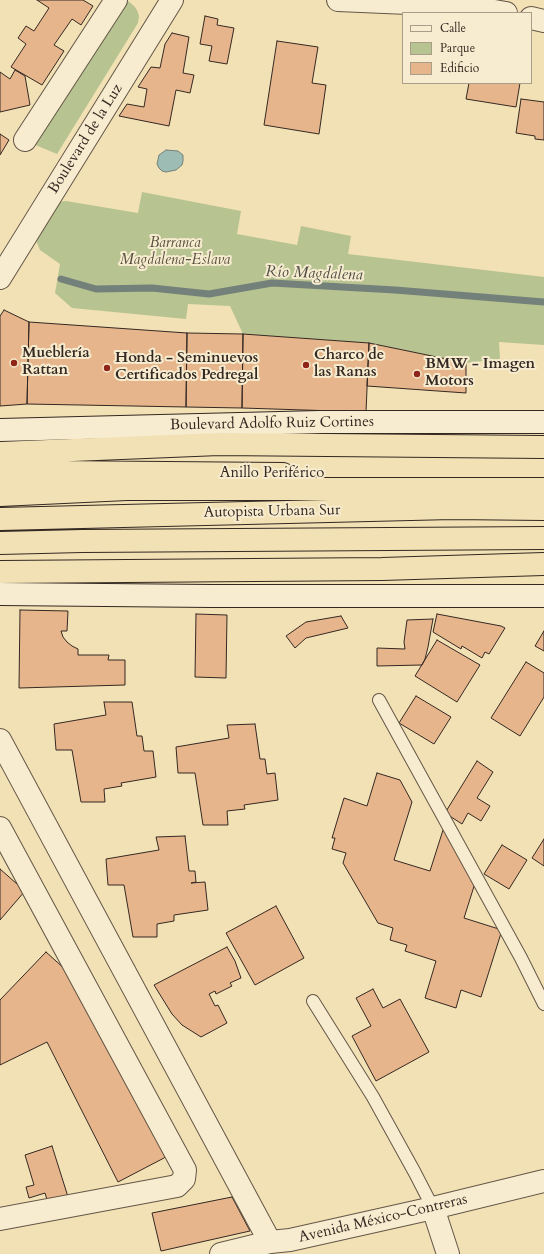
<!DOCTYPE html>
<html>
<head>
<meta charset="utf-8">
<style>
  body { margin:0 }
  #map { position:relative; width:544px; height:1254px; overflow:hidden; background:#f2e1b5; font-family:Cardo,serif }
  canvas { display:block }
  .legend { position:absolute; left:402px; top:12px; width:130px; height:72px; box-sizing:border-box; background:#f7eccf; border:1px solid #a99e8a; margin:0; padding:5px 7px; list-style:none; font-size:12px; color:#342822 }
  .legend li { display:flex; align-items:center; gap:8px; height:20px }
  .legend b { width:20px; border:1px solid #a99e8a }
</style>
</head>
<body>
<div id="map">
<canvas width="544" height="1254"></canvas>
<ul class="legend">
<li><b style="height:5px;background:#f7eccf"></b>Calle</li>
<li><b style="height:11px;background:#b7c390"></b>Parque</li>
<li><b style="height:11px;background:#e6b58b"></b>Edificio</li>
</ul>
</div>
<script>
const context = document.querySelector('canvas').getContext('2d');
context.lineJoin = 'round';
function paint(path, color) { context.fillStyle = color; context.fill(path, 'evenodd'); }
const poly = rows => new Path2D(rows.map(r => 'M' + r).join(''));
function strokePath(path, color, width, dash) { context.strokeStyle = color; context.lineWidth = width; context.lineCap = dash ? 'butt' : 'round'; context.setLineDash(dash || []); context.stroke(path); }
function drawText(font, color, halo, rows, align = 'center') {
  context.font = font + ' Cardo,serif'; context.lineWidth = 4; context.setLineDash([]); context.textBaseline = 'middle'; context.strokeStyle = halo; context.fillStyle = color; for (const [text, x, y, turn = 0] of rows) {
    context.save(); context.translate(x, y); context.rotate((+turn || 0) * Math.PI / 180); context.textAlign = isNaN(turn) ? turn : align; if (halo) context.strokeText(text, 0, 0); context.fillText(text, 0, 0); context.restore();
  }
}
const green = poly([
  [127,0,134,6,137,10,139,16,138,23,57,154,33,144],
  [142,192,241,211,237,234,297,245,301,226,351,236,348,254,544,277,544,345,499,342,500,359,466,363,369,343,243,334,230,306,188,304,186,319,72,308,55,293,60,264,40,250,35,238,57,202,66,201,138,213]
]);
const water = poly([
  [166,150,178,151,183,155,183,161,182,165,176,170,166,172,162,171,159,168,157,164,159,155,166,150]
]);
const stream = poly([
  [61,279,96,289,152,288,209,294,272,283,395,290,544,302]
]);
const building = poly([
  [37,0,83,0,93,6,81,25,72,19,54,45,64,51,42,85,11,67,26,44,18,38,26,26,34,31,49,8,37,0],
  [205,16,218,19,217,25,234,28,227,64,209,61,212,46,200,44,205,16],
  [172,33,189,37,183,73,194,75,190,93,176,90,169,126,119,116,127,104,144,107,147,89,138,87,151,67,160,68,165,44,172,33],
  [277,41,318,47,312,83,326,85,319,134,264,125,277,41],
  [15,70,25,76,30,105,0,112,0,72,10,79,15,70],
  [469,83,520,83,516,107,466,99,469,83],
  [521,99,544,102,544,140,535,139,535,136,516,133,521,99],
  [0,134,9,140,0,155,0,134],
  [4,310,29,322,27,404,0,406,0,316,4,310],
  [29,322,187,333,186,407,27,404,29,322],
  [187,333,243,334,242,408,186,407,187,333],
  [243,334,369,343,366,412,242,408,243,334],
  [369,343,466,363,466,393,367,386,369,343],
  [20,610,68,611,67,631,61,631,63,637,67,642,72,646,78,649,78,655,109,655,108,660,125,660,125,685,19,688,20,610],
  [196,614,227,615,226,678,195,677,196,614],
  [437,614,501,626,505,628,489,654,485,652,482,658,462,646,461,649,433,632,437,614],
  [341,616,348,628,306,638,295,648,286,636,306,622,341,616],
  [433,619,428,647,425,659,422,665,377,666,377,648,405,649,404,642,407,620,433,619],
  [544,631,544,651,535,646,544,631],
  [437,640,480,665,457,702,415,676,437,640],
  [526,662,544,673,544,697,520,736,491,718,526,662],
  [416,696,451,717,434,744,399,723,416,696],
  [104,702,132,702,137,736,142,736,144,751,153,751,156,777,121,783,122,786,104,789,105,802,81,802,72,750,56,750,54,724,106,715,104,702],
  [255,724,260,759,265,759,267,774,275,773,278,800,244,805,245,809,227,811,228,825,203,825,195,773,178,773,176,747,229,738,227,725,255,724],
  [477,761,493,772,477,798,490,806,481,821,468,813,462,824,445,813,477,761],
  [377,773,400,780,412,802,394,860,430,871,443,830,449,831,476,880,464,918,502,930,481,997,461,990,456,1008,425,998,436,961,405,951,407,945,390,940,393,928,378,923,343,863,346,853,332,849,335,838,332,838,344,798,367,806,377,773],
  [185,836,189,871,195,871,196,882,191,883,205,882,208,910,174,915,174,921,157,924,157,937,133,937,124,885,108,885,106,859,159,850,156,837,185,836],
  [544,839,544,866,532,858,544,839],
  [502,845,527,860,509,889,484,874,502,845],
  [0,869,25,891,0,920,0,869],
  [276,906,304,958,255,985,226,933,276,906],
  [227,947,235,961,241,978,230,983,232,986,216,994,215,991,209,994,215,1006,218,1005,227,1023,201,1037,182,1025,172,1014,154,985,227,947],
  [46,952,67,971,168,1154,164,1158,118,1182,47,1042,0,1065,0,1000,46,952],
  [373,989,383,1008,400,999,429,1052,376,1081,352,1036,371,1026,356,998,373,989],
  [52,1146,69,1200,49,1206,45,1193,29,1198,26,1187,34,1185,25,1155,52,1146],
  [232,1197,250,1231,161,1251,152,1213,232,1197]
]);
const service = poly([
  [379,700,521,958,544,1004],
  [313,1001,373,1097,415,1173,433,1208]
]);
const minor = poly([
  [338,0,431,4,464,6,506,13],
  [531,18,544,21],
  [25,140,116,0],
  [0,740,270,1242],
  [0,828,185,1170,184,1179,177,1186,0,1219],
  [433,1208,448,1254]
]);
const tertiary = poly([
  [0,278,172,0],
  [221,1254,270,1242,290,1240,433,1208,544,1181]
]);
const secondary = poly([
  [0,430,320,422,544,422],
  [0,594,211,596,544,596]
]);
const motorway = poly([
  [0,453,219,444,544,447],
  [0,475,50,472,283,474],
  [0,495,127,489,544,489],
  [0,519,452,508,544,509],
  [0,543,82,541,544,538],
  [0,572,382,569,544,564]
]);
const markers = [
  [14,363,4,"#8f2418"],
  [306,365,4,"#8f2418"],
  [107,368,4,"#8f2418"],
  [417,374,4,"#8f2418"]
];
const streetNames = [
  ["Boulevard de la Luz",86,139,-58],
  ["Boulevard Adolfo Ruiz Cortines",272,424,-1],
  ["Anillo Periférico",272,474],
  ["Autopista Urbana Sur",272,512,-1],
  ["Avenida México-Contreras",383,1219,-13]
];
const parkNames = [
  ["Barranca",175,244],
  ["Magdalena-Eslava",175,261]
];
const poiNames = [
  ["Mueblería",22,354],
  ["Rattan",22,371],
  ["Charco de",314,356],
  ["las Ranas",314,373],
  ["Honda - Seminuevos",115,359],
  ["Certificados Pedregal",115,376],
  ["BMW - Imagen",425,365],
  ["Motors",425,382]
];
const waterNames = [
  ["Río Magdalena",314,274,2]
];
paint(green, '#b7c390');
paint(water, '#9dbcb4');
strokePath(water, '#73817a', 1);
strokePath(stream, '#73817a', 7);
paint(building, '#e6b58b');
strokePath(building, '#342822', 1);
strokePath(service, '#645647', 14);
strokePath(minor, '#645647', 24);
strokePath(tertiary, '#645647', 24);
strokePath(secondary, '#342822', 24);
strokePath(motorway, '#342822', 24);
strokePath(service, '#f7eccf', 12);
strokePath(minor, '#f7eccf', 22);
strokePath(tertiary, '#f7eccf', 22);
strokePath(secondary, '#f7eccf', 22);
strokePath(motorway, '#f2e1b5', 22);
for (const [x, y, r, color] of markers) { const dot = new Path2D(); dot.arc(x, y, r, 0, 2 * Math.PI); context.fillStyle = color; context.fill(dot); strokePath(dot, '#f7eccf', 1.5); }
drawText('15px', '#342822', '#f7eccf', streetNames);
drawText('italic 15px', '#554f3e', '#f7eccf', parkNames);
drawText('bold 15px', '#342822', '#f7eccf', poiNames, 'left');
drawText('italic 16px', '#4e4d46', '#f7eccf', waterNames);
</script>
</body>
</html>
